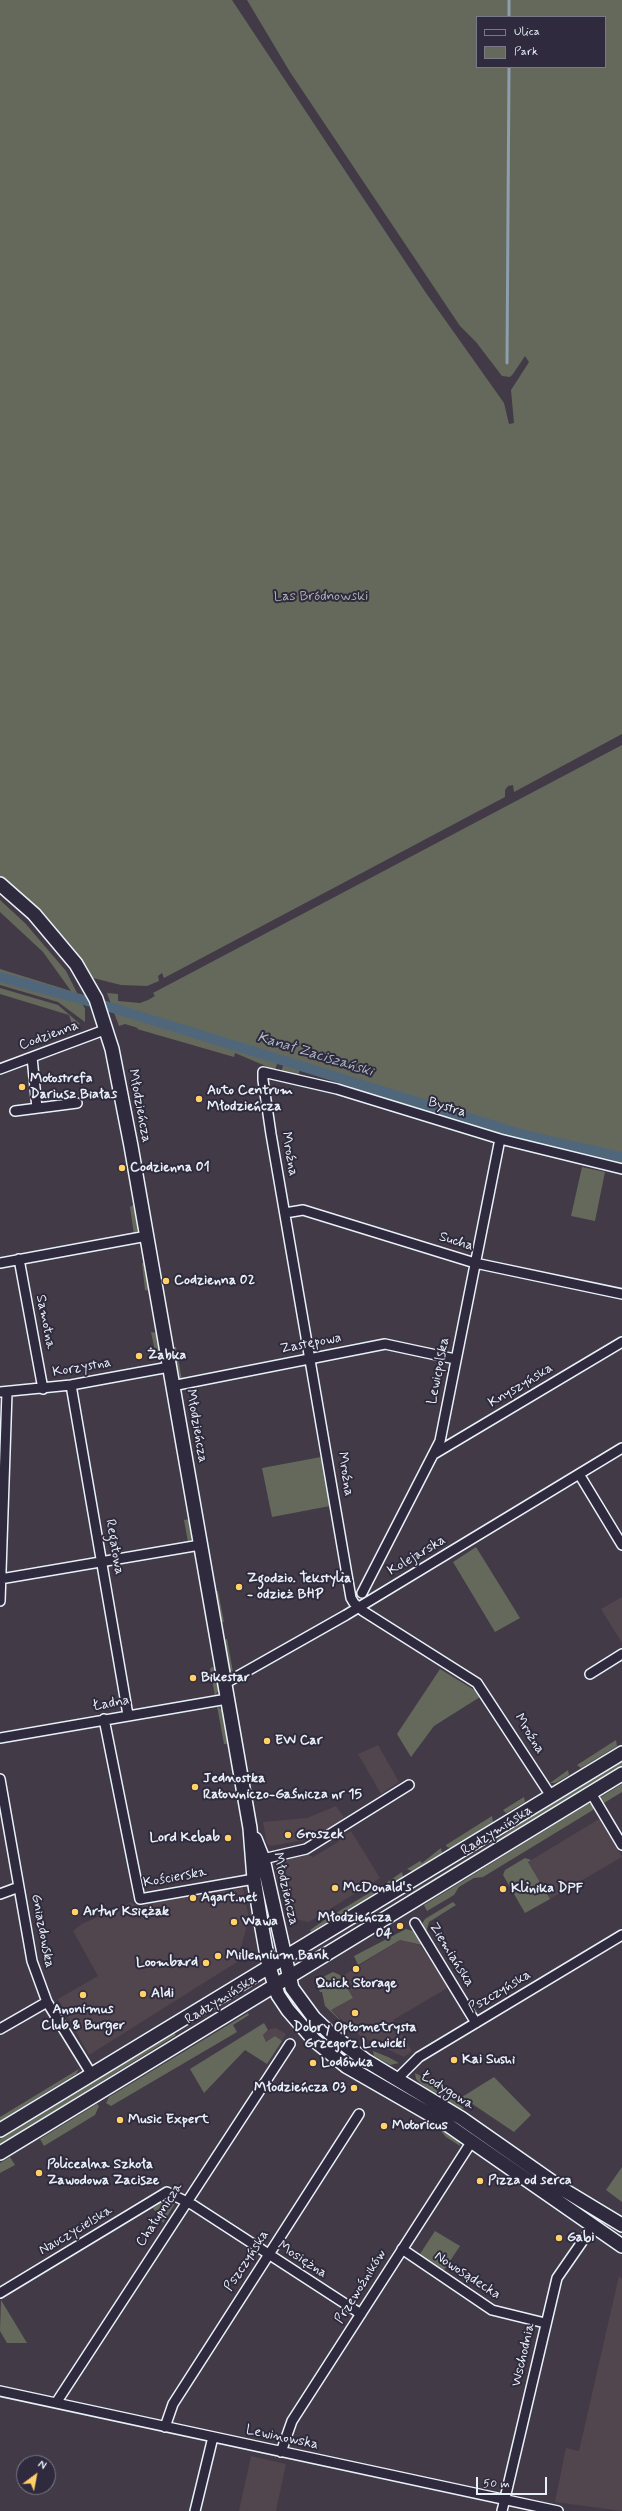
<!DOCTYPE html>
<html>
<head>
<meta charset="utf-8">
<style>
  body { margin:0 }
  #map { position:relative; width:622px; height:2511px; overflow:hidden; background:#433a47; font-family:Mynerve,sans-serif }
  canvas { display:block }
  .legend { position:absolute; left:476px; top:16px; width:130px; height:52px; box-sizing:border-box; background:#2f2a3d; border:1px solid #797a88; margin:0; padding:5px 7px; list-style:none; font-size:12px; color:#e8f1f8 }
  .legend li { display:flex; align-items:center; gap:8px; height:20px }
  .legend b { width:20px; border:1px solid #797a88 }
  .north { position:absolute; left:16px; top:2455px; width:40px; height:40px; box-sizing:border-box; background:#2f2a3d; border:1px solid #797a88; border-radius:50%; rotate:32deg; font-size:11px; font-weight:700; line-height:16px; text-align:center; color:#e8f1f8 }
  .north::after { content:''; display:block; margin:auto; width:14px; height:18px; background:#ffd166; clip-path:polygon(50% 0,100% 100%,50% 72%,0 100%) }
  .scale { position:absolute; left:476px; top:2477px; width:71px; height:18px; box-sizing:border-box; border:2px solid #e8f1f8; border-top:0; padding-left:5px; font-size:12px; line-height:14px; white-space:nowrap; color:#e8f1f8; -webkit-text-stroke:3px #2f2a3d; paint-order:stroke }
</style>
</head>
<body>
<div id="map">
<canvas width="622" height="2511"></canvas>
<ul class="legend">
<li><b style="height:5px;background:#2f2a3d"></b>Ulica</li>
<li><b style="height:11px;background:#65695b"></b>Park</li>
</ul>
<div class="north">N</div>
<div class="scale">50 m</div>
</div>
<script>
const context = document.querySelector('canvas').getContext('2d');
context.lineJoin = 'round';
function paint(path, color) { context.fillStyle = color; context.fill(path, 'evenodd'); }
const poly = rows => new Path2D(rows.map(r => 'M' + r).join(''));
function strokePath(path, color, width, dash) { context.strokeStyle = color; context.lineWidth = width; context.lineCap = dash ? 'butt' : 'round'; context.setLineDash(dash || []); context.stroke(path); }
function drawText(font, color, halo, rows, align = 'center') {
  context.font = font + ' Mynerve,sans-serif'; context.lineWidth = 4; context.setLineDash([]); context.textBaseline = 'middle'; context.strokeStyle = halo; context.fillStyle = color; for (const [text, x, y, turn = 0] of rows) {
    context.save(); context.translate(x, y); context.rotate((+turn || 0) * Math.PI / 180); context.textAlign = isNaN(turn) ? turn : align; if (halo) context.strokeText(text, 0, 0); context.fillText(text, 0, 0); context.restore();
  }
}
const built = poly([
  [622,1597,622,1643,601,1609],
  [378,1745,399,1782,381,1794,358,1754],
  [336,1806,344,1818,340,1820,342,1822,304,1840,271,1846,267,1844,263,1822,307,1818],
  [599,1819,622,1857,550,1899,528,1862],
  [351,1831,380,1878,309,1922,299,1920,295,1917,285,1888,277,1879,274,1865,277,1862,306,1854,313,1857,338,1842,338,1839],
  [243,1888,249,1918,237,1962,89,2055,58,1999,98,1976,73,1931,82,1924,131,1902,139,1908,151,1902],
  [400,1940,420,1945,449,1987,393,2020,412,2051,404,2057,360,2036,331,2010,353,1998,341,1977],
  [276,2028,286,2034,282,2041,275,2036,266,2042,263,2035,270,2029],
  [619,2276,622,2279,622,2511,555,2502,566,2448,579,2451],
  [251,2456,286,2464,276,2511,239,2511]
]);
const green = poly([
  [0,0,232,0,426,293,504,403,509,424,514,423,511,390,529,362,525,356,513,374,510,377,502,376,476,342,460,326,290,72,247,0,622,0,622,734,514,792,513,785,508,786,505,790,505,797,164,978,162,973,158,976,159,981,147,986,121,985,93,978,41,913,0,877],
  [477,17,605,17,605,67,477,67],
  [622,745,622,1155,524,1134,112,1007,107,993,118,994,118,1001,140,1003,148,1000,155,996,153,993],
  [0,900,25,923,66,971,85,1009,85,1022,58,1002,0,985,0,969,71,991,43,952,0,912],
  [0,988,58,1005,80,1024,73,1027,69,1015,0,994],
  [113,1010,278,1061,275,1070,235,1053,234,1057,137,1029,138,1028,125,1024,119,1026],
  [284,1063,530,1138,529,1142,350,1090,351,1084,300,1069,298,1077,281,1072],
  [536,1140,622,1158,622,1165,535,1144],
  [582,1167,605,1172,595,1221,571,1216],
  [133,1205,140,1226,134,1235,130,1207],
  [142,1263,145,1263,150,1291,145,1290],
  [151,1332,157,1333,160,1355,156,1356],
  [173,1347,176,1347,182,1380,178,1377],
  [321,1457,330,1506,272,1517,262,1468],
  [189,1519,193,1537,188,1542,184,1520],
  [476,1547,520,1618,495,1632,453,1562],
  [215,1591,218,1591,224,1622,221,1622],
  [227,1639,233,1672,228,1669,223,1640],
  [212,1667,216,1668,220,1688,215,1696,210,1669],
  [440,1669,476,1691,480,1697,434,1726,411,1757,397,1734],
  [217,1706,223,1711,228,1742,227,1744,224,1744],
  [616,1740,617,1746,581,1768,578,1766,577,1765],
  [622,1760,622,1767,408,1897,407,1895,491,1844,528,1818],
  [568,1770,569,1775,555,1783,550,1783],
  [622,1784,622,1792,604,1803,600,1802,601,1797],
  [524,1797,525,1802,506,1813,503,1810],
  [588,1804,593,1804,593,1810,483,1877,474,1878,459,1887,454,1895,427,1911,424,1905],
  [492,1816,493,1822,451,1848,447,1847,446,1845],
  [441,1848,442,1853,412,1871,407,1869,420,1861,422,1863],
  [525,1858,531,1860,528,1862,550,1899,525,1913,503,1875,505,1870],
  [402,1872,403,1877,382,1890,379,1888],
  [374,1890,374,1894,311,1932,310,1930,323,1921],
  [453,1902,456,1905,429,1922,426,1932,439,1953,422,1928,422,1924,425,1919],
  [406,1929,413,1931,422,1945,400,1940,358,1965,354,1956],
  [333,1972,340,1975,353,1998,331,2010,349,2029,325,2006,322,1992,320,1992,318,1988,323,1977],
  [248,2013,249,2015,233,2025,237,2032,111,2106,106,2103,109,2097],
  [264,2023,268,2030,263,2035,266,2042,275,2036,282,2041,267,2064,245,2050,204,2093,190,2069],
  [174,2033,176,2035,0,2145,0,2139],
  [373,2051,388,2057,399,2063,390,2065,374,2056],
  [79,2069,76,2074,0,2121,0,2117],
  [415,2073,419,2075,464,2108,458,2110,422,2085,416,2079],
  [494,2077,531,2115,514,2132,462,2097],
  [97,2104,99,2106,95,2115,44,2146,40,2139],
  [435,2124,459,2140,460,2146,446,2137],
  [10,2157,15,2165,0,2173,0,2163],
  [622,2167,622,2202,606,2190],
  [164,2201,172,2201,174,2205,163,2223,153,2208],
  [435,2231,460,2246,442,2273,418,2257],
  [1,2300,4,2305,27,2343,7,2343,0,2331]
]);
const stream = poly([
  [509,17,509,0],
  [507,363,509,67]
]);
const canal = poly([
  [0,977,113,1008,524,1135,622,1157]
]);
const minor = poly([
  [32,1057,37,1108],
  [0,1069,107,1029],
  [15,1111,77,1103],
  [285,1213,303,1210,475,1263,622,1294],
  [19,1259,43,1389],
  [0,1263,147,1236],
  [71,1385,128,1715],
  [172,1386,385,1344,455,1359],
  [0,1392,71,1385,169,1367],
  [434,1454,622,1342],
  [579,1474,622,1545],
  [0,1579,200,1545],
  [362,1593,440,1441,500,1139],
  [0,1601,7,1392],
  [590,1674,622,1654],
  [224,1684,346,1615,622,1448],
  [104,1719,140,1899,254,1879],
  [0,1738,227,1699],
  [0,1779,32,1961,47,2002,92,2075],
  [591,1793,622,1845],
  [551,1796,477,1683,363,1611,354,1603,351,1598,271,1134,263,1080,263,1072,337,1089,500,1139,622,1169],
  [263,1859,306,1849,409,1785],
  [0,1894,19,1887],
  [415,1923,476,2023],
  [0,2029,47,2002],
  [397,2079,419,2057,622,1935],
  [402,2249,492,2310,545,2323],
  [0,2293,167,2192,193,2205,361,2314],
  [0,2391,558,2511],
  [56,2403,290,2044],
  [165,2427,173,2404,359,2114],
  [281,2452,292,2421,472,2141],
  [195,2511,213,2437],
  [502,2511,557,2278,593,2226]
]);
const secondary = poly([
  [0,884,34,914,76,964,96,999,112,1049,131,1146,250,1828,254,1879,262,1928,269,1967,278,1995,288,2010,314,2040,346,2066,445,2123,622,2246],
  [255,1839,263,1859,292,1988,314,2018,333,2036,365,2060,461,2118,564,2190,622,2225],
  [0,2130,622,1753],
  [0,2153,622,1774]
]);
const markers = [
  [22,1087,4,"#ffd166"],
  [199,1099,4,"#ffd166"],
  [122,1168,4,"#ffd166"],
  [166,1281,4,"#ffd166"],
  [139,1356,4,"#ffd166"],
  [239,1587,4,"#ffd166"],
  [193,1678,4,"#ffd166"],
  [267,1741,4,"#ffd166"],
  [195,1787,4,"#ffd166"],
  [288,1835,4,"#ffd166"],
  [228,1838,4,"#ffd166"],
  [335,1888,4,"#ffd166"],
  [503,1889,4,"#ffd166"],
  [193,1898,4,"#ffd166"],
  [75,1912,4,"#ffd166"],
  [234,1922,4,"#ffd166"],
  [400,1926,4,"#ffd166"],
  [218,1956,4,"#ffd166"],
  [206,1963,4,"#ffd166"],
  [356,1969,4,"#ffd166"],
  [143,1994,4,"#ffd166"],
  [83,1995,4,"#ffd166"],
  [355,2013,4,"#ffd166"],
  [454,2060,4,"#ffd166"],
  [313,2063,4,"#ffd166"],
  [354,2088,4,"#ffd166"],
  [120,2120,4,"#ffd166"],
  [384,2126,4,"#ffd166"],
  [39,2173,4,"#ffd166"],
  [480,2181,4,"#ffd166"],
  [559,2238,4,"#ffd166"]
];
const parkNames = [
  ["Las Bródnowski",321,597]
];
const streetNames = [
  ["Codzienna",49,1036,-20],
  ["Młodzieńcza",139,1106,79],
  ["Bystra",447,1108,17],
  ["Mroźna",289,1154,80],
  ["Sucha",456,1242,17],
  ["Samotna",45,1322,79],
  ["Zastępowa",311,1344,-11],
  ["Korzystna",82,1368,-10],
  ["Lewicpolska",439,1371,-79],
  ["Knyszyńska",521,1386,-31],
  ["Młodzieńcza",196,1426,80],
  ["Mroźna",345,1474,81],
  ["Regatowa",114,1547,80],
  ["Kolejarska",417,1556,-31],
  ["Ładna",111,1704,-10],
  ["Mroźna",529,1734,58],
  ["Radzymińska",497,1831,-32],
  ["Kościerska",175,1878,-10],
  ["Młodzieńcza",285,1889,77],
  ["Gniazdowska",42,1931,79],
  ["Ziemiańska",451,1955,58],
  ["Pszczyńska",500,1992,-31],
  ["Radzymińska",221,2000,-32],
  ["Łodygowa",447,2091,32],
  ["Chałupnicza",160,2215,-57],
  ["Nauczycielska",76,2231,-31],
  ["Mosiężna",302,2260,33],
  ["Pszczyńska",247,2261,-57],
  ["Nowosądecka",467,2276,33],
  ["Przewoźników",361,2287,-58],
  ["Wschodnia",524,2355,-77],
  ["Lewinowska",282,2438,12]
];
const poiNames = [
  ["Motostrefa",30,1079],
  ["Dariusz Białas",30,1095],
  ["Auto Centrum",207,1091],
  ["Młodzieńcza",207,1107],
  ["Codzienna 01",130,1168],
  ["Codzienna 02",174,1281],
  ["Żabka",147,1356],
  ["Zgodzio. Tekstylia",247,1579],
  ["- odzież BHP",247,1595],
  ["Bikestar",201,1678],
  ["EW Car",275,1741],
  ["Jednostka",203,1779],
  ["Ratowniczo-Gaśnicza nr 15",203,1795],
  ["Groszek",296,1835],
  ["Lord Kebab",220,1838,"right"],
  ["McDonald's",343,1888],
  ["Klinika DPF",511,1889],
  ["Agart.net",201,1898],
  ["Artur Księżak",83,1912],
  ["Młodzieńcza",392,1918,"right"],
  ["04",392,1934,"right"],
  ["Wawa",242,1922],
  ["Millennium Bank",226,1956],
  ["Loombard",198,1963,"right"],
  ["Quick Storage",356,1984,"center"],
  ["Aldi",151,1994],
  ["Anonimus",83,2010,"center"],
  ["Club & Burger",83,2026,"center"],
  ["Dobry Optometrysta",355,2028,"center"],
  ["Grzegorz Lewicki",355,2044,"center"],
  ["Kai Sushi",462,2060],
  ["Lodówka",321,2063],
  ["Młodzieńcza 03",346,2088,"right"],
  ["Music Expert",128,2120],
  ["Motoricus",392,2126],
  ["Policealna Szkoła",47,2165],
  ["Zawodowa Zacisze",47,2181],
  ["Pizza od serca",488,2181],
  ["Gabi",567,2238]
];
const waterNames = [
  ["Kanał Zaciszański",315,1055,17]
];
paint(built, '#51454e');
paint(green, '#65695b');
strokePath(stream, '#8d9ead', 3);
strokePath(canal, '#50677b', 10);
strokePath(minor, '#e8f1f8', 12);
strokePath(secondary, '#e8f1f8', 16);
strokePath(minor, '#2f2a3d', 9);
strokePath(secondary, '#2f2a3d', 13);
for (const [x, y, r, color] of markers) { const dot = new Path2D(); dot.arc(x, y, r, 0, 2 * Math.PI); context.fillStyle = color; context.fill(dot); strokePath(dot, '#2f2a3d', 1.5); }
drawText('14px', '#adb4b1', '#2f2a3d', parkNames);
drawText('14px', '#e8f1f8', '#2f2a3d', streetNames);
drawText('bold 14px', '#e8f1f8', '#2f2a3d', poiNames, 'left');
drawText('italic 15px', '#abbac6', '#2f2a3d', waterNames);
</script>
</body>
</html>
